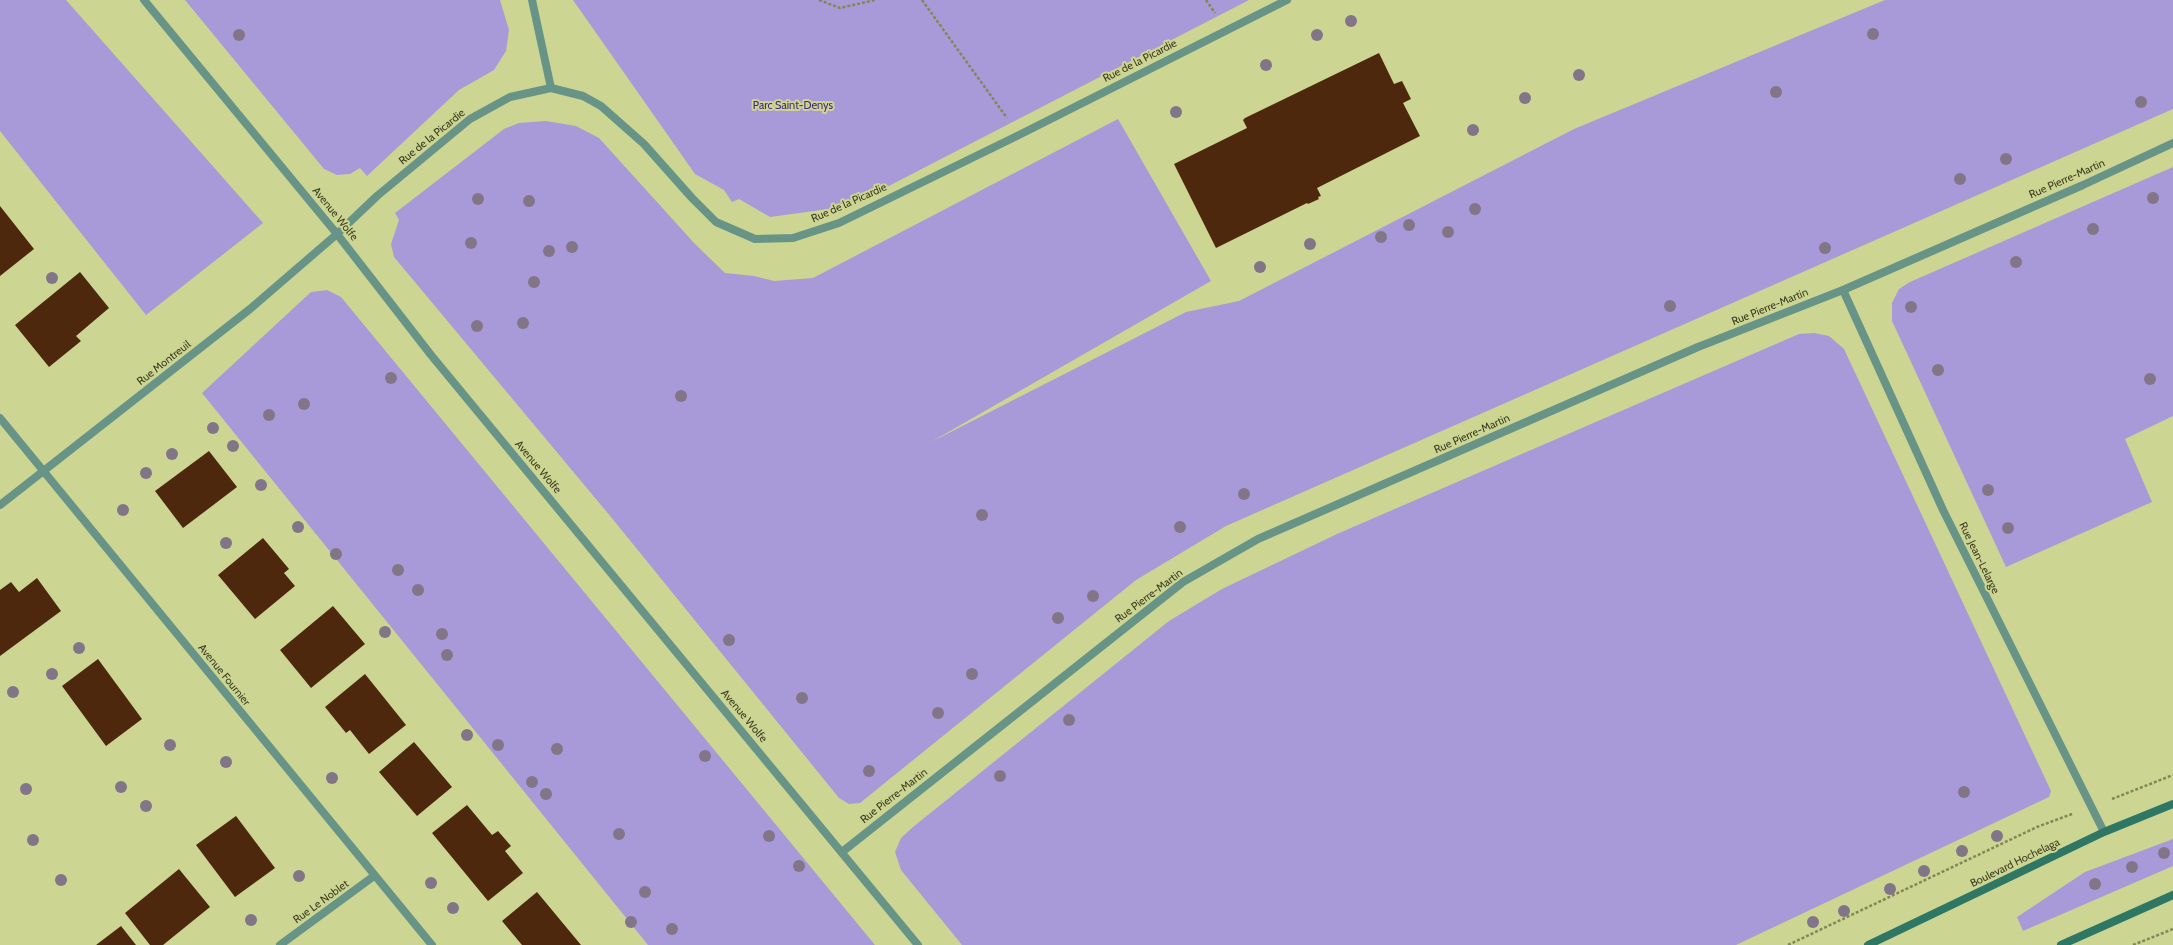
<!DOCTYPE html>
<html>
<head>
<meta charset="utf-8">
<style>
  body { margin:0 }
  canvas { display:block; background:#ccd591 }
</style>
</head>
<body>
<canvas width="2173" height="945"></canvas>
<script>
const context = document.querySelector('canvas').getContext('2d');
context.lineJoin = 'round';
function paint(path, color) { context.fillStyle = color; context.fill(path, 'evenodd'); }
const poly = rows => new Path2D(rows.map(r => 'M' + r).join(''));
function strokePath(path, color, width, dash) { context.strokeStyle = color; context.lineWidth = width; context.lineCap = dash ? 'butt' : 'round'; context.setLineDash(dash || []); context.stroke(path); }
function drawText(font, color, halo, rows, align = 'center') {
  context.font = font + ' Cabin,sans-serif'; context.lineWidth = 4; context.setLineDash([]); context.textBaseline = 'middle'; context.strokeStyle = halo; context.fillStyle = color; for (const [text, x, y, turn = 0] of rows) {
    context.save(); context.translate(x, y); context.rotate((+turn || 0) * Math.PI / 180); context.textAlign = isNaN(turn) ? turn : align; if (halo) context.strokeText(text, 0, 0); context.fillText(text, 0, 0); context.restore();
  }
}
const green = poly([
  [0,0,66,0,263,223,146,315,0,131],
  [185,0,500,0,509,30,506,51,494,70,459,90,367,176,360,168,350,174,337,175,324,169],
  [573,0,1249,0,850,206,770,217,739,199,732,202,724,190,695,174],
  [1885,0,2173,0,2173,109,1226,526,1136,580,860,803,849,804,839,798,611,517,394,257,391,244,399,220,395,213,504,129,519,123,546,121,576,126,599,138,695,244,725,273,754,276,774,281,813,278,1118,119,1211,281,931,442,1186,312,1239,301,1574,129],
  [2173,167,2173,416,2125,439,2152,502,2006,567,1892,321,1892,303,1899,289,1910,282],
  [327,290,341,297,875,945,648,945,202,393,311,292],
  [1814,333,1829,336,1844,349,2051,791,2049,797,1736,945,962,945,901,870,895,852,901,838,913,827,1169,621,1222,589,1337,534,1799,334],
  [2173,839,2173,866,2023,931,2017,917,2085,872]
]);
const building = poly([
  [1379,53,1394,84,1402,81,1411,99,1403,103,1420,136,1317,188,1321,196,1318,197,1319,199,1308,204,1307,203,1216,248,1174,164,1247,128,1243,120,1245,118],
  [0,206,34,249,0,276],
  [80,272,109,308,76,336,81,341,49,367,15,325],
  [209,451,237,487,183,528,155,491],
  [263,538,289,569,284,573,295,586,255,619,218,575],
  [37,578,61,611,0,656,0,590,11,582,19,592],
  [333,606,365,644,311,688,280,650],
  [98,659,142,719,106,746,62,686],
  [365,674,406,725,369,754,350,730,346,733,325,707],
  [414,742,452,787,417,816,379,772],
  [467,805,492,835,498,831,511,846,505,851,523,873,488,901,432,833],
  [236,816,275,868,235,897,196,845],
  [179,869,210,907,163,945,150,945,125,913],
  [537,892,581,945,522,945,502,921],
  [121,926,136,945,96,945]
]);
const path = poly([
  [819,0,840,8,875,0],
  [922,0,1007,118],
  [1206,0,1215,13],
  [2112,799,2173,775],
  [1788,945,2037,827,2072,814],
  [2133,945,2173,929]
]);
const lane = poly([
  [532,0,551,88]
]);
const street = poly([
  [144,0,337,234,431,355,918,945],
  [1843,290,1943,510,2104,832],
  [0,418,432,945],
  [0,505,250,309,337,234,377,196,470,119,510,97,551,88,583,96,601,106,644,144,692,198,716,222,755,239,793,238,839,223,1019,135,1287,0],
  [842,852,1183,582,1258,539,1698,347,1843,290,2083,185,2173,143],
  [280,945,374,876]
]);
const secondary = poly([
  [1868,945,2104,832,2173,804],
  [2061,945,2173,895]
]);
const trees = [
  [1351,21],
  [1873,34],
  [239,35],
  [1317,35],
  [1266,65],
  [1579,75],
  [1776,92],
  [1525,98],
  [2141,102],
  [1176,112],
  [1473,130],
  [2006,159],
  [1960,179],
  [2153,198],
  [478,199],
  [529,201],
  [1475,209],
  [1409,225],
  [2093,229],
  [1448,232],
  [1381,237],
  [471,243],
  [1310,244],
  [572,247],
  [1825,248],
  [549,251],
  [2016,262],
  [1260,267],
  [52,278],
  [534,282],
  [1670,306],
  [1911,307],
  [523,323],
  [477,326],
  [1938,370],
  [391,378],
  [2150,379],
  [681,396],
  [304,404],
  [269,415],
  [213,428],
  [233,446],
  [172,454],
  [146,473],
  [261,485],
  [1988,490],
  [1244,494],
  [123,510],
  [982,515],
  [298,527],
  [1180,527],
  [2008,528],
  [226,543],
  [336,554],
  [398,570],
  [418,590],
  [1093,596],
  [1058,618],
  [385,632],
  [442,634],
  [729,640],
  [79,648],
  [447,655],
  [52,674],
  [972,674],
  [13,692],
  [802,698],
  [938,713],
  [1069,720],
  [467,735],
  [170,745],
  [498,745],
  [557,749],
  [705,756],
  [226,762],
  [869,771],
  [1000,776],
  [332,778],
  [532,782],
  [121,787],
  [26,789],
  [1964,792],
  [546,794],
  [146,806],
  [619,834],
  [769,836],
  [1997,836],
  [33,840],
  [1962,851],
  [2164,853],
  [799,866],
  [2132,867],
  [1924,871],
  [299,876],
  [61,880],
  [431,883],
  [2095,884],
  [1890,889],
  [645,892],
  [453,908],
  [1844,911],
  [251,920],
  [631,922],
  [1813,922],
  [672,929]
];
const streetNames = [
  ["Rue de la Picardie",1140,61,-27],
  ["Rue de la Picardie",432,137,-39],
  ["Rue Pierre-Martin",2067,179,-24],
  ["Rue de la Picardie",849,203,-24],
  ["Avenue Wolfe",335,214,51],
  ["Rue Pierre-Martin",1770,307,-22],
  ["Rue Montreuil",164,363,-38],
  ["Rue Pierre-Martin",1472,434,-24],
  ["Avenue Wolfe",538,467,50],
  ["Rue Jean-Lelarge",1979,558,64],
  ["Rue Pierre-Martin",1149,596,-37],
  ["Avenue Fournier",224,675,51],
  ["Avenue Wolfe",744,716,50],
  ["Rue Pierre-Martin",894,796,-38],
  ["Boulevard Hochelaga",2015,863,-26],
  ["Rue Le Noblet",321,902,-36]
];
const parkNames = [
  ["Parc Saint-Denys",793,106]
];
paint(green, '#a89ad9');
paint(building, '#4e280c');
strokePath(path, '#828758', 2.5, [3, 2]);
strokePath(lane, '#689487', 8);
strokePath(street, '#689487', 8);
strokePath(secondary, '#2f7765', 8);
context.fillStyle = '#827588';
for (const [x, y] of trees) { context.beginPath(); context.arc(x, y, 6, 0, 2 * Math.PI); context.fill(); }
drawText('11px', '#3b3e22', '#ccd591', streetNames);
drawText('11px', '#462681', '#ccd591', parkNames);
</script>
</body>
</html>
